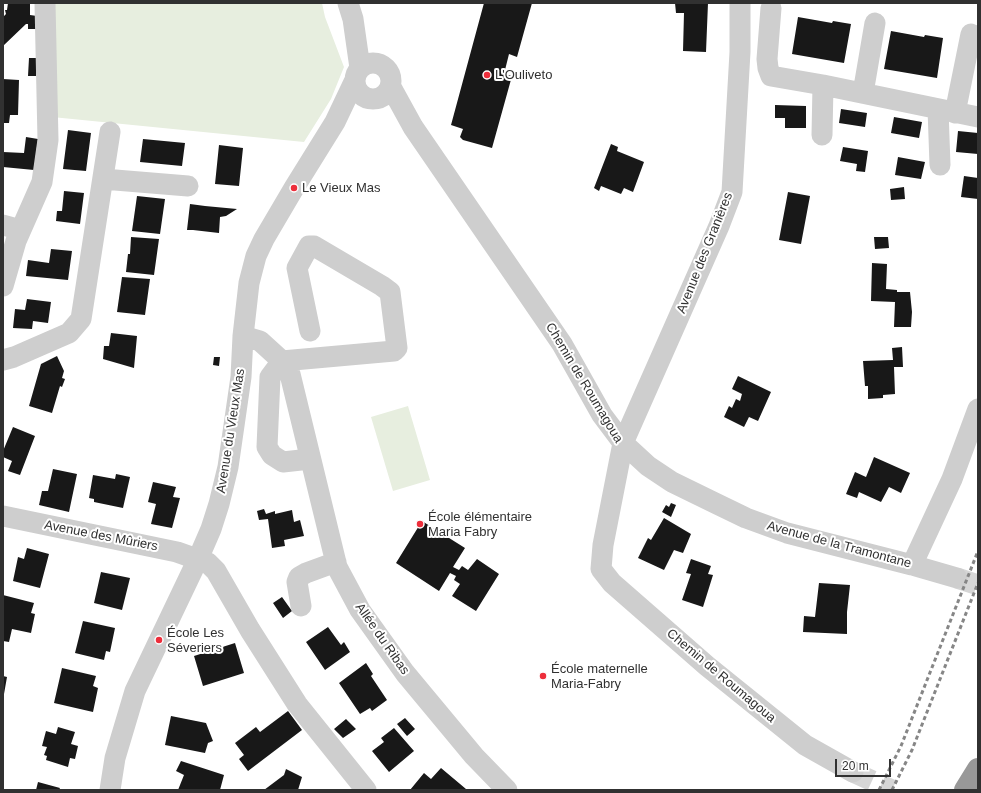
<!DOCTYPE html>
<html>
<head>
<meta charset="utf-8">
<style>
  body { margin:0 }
  #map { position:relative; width:981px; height:793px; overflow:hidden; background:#fff; font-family:Helvetica,sans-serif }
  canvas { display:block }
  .frame { position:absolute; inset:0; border:4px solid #313131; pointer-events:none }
  .scale { position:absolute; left:835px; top:759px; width:56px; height:18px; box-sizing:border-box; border:2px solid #313131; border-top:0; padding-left:5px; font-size:12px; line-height:14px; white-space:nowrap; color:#313131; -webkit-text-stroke:3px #fff; paint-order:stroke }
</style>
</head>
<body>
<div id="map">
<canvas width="981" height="793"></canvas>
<div class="frame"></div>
<div class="scale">20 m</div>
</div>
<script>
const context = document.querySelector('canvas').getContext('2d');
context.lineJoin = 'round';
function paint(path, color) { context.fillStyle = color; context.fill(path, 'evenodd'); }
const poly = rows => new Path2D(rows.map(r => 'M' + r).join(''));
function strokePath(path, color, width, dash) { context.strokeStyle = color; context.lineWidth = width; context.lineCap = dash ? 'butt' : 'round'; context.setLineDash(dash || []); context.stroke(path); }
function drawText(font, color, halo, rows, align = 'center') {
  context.font = font + ' Helvetica,sans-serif'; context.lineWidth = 4; context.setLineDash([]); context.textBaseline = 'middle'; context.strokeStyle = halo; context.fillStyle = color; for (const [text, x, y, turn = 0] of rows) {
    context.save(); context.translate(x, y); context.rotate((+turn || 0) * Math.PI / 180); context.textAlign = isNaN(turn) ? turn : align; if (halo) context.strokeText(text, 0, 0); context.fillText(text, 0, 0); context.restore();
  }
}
const green = poly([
  [51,3,322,3,325,17,344,67,331,99,304,142,52,117],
  [408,406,430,480,393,491,371,417]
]);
const building = poly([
  [8,3,30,3,30,15,37,16,37,29,28,29,28,24,26,24,3,46,3,17,6,14,5,10,7,10],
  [484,3,532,3,517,57,509,54,504,74,512,76,492,148,463,140,460,137,463,129,451,125],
  [675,3,708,3,706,52,683,51,684,13,676,13],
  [798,17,832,23,833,21,851,24,844,63,792,54],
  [891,31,924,37,925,35,943,38,937,78,884,69],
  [29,58,36,58,36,76,28,76],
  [3,79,19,80,18,115,10,115,9,123,3,123],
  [775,105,806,106,806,128,785,128,785,118,775,118],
  [841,109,867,113,865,127,839,123],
  [894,117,922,122,919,138,891,133],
  [68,130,91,133,86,171,63,169],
  [958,131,978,133,978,154,956,152],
  [26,137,38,139,34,170,3,167,3,152,24,153],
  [143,139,185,143,182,166,140,162],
  [611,144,618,147,617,151,644,162,633,192,624,188,621,194,601,186,599,191,594,188],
  [219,145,243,148,239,186,215,184],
  [843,147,868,151,865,172,856,171,857,164,840,161],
  [898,157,925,162,921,179,895,175],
  [964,176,978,178,978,199,961,197],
  [904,187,905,199,891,200,890,189],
  [64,191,84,193,80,224,56,221,57,211,62,211],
  [788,192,810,196,801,244,779,240],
  [137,196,165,199,160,234,132,231],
  [190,204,205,206,237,209,226,216,220,217,219,233,193,230,187,230],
  [131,237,159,239,154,275,126,272,128,254,130,254],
  [874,237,888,237,889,248,875,249],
  [51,249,72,251,68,280,26,276,28,260,49,263],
  [872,263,887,264,886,289,897,290,897,292,910,292,912,312,911,327,894,327,895,302,871,301],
  [122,277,150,279,145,315,117,312],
  [27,299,51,302,48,323,33,321,32,329,13,328,15,309,25,310],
  [111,333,137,336,134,368,103,359,104,346,109,346],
  [902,347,903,367,894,367,895,394,883,395,883,398,868,399,868,386,865,386,863,361,893,360,892,348],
  [57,356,64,371,62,378,65,379,62,387,60,386,52,413,29,406,41,364],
  [214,357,220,357,219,366,213,365],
  [738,376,771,392,758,421,749,417,744,427,724,417,729,406,732,408,736,399,740,401,742,394,732,389],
  [13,427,35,436,20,475,8,471,12,461,3,457,3,451],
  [874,457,910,473,901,493,889,487,881,502,859,492,857,498,846,494,855,472,866,477],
  [53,469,77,474,69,512,39,505,42,491,48,491],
  [116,474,130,477,123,508,94,502,94,499,89,498,93,475,115,479],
  [153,482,176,487,173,497,180,498,172,528,151,524,156,504,148,502],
  [671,503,676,505,671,517,662,512,666,505,669,507],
  [264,509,266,514,275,511,275,514,292,510,294,522,300,520,304,536,284,540,285,546,272,548,268,519,259,520,257,511],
  [664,518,691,534,683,553,674,550,664,570,638,558,648,538,651,540],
  [422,521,465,548,453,567,459,570,462,566,468,570,477,559,499,574,476,611,452,596,460,584,454,580,456,576,450,573,439,591,396,563],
  [27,548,49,554,40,588,13,581,18,557,24,559],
  [691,559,711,566,708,574,713,575,703,607,682,600,691,574,686,573],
  [101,572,130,578,122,610,94,603],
  [819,583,850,585,847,612,847,634,803,632,804,616,815,617],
  [3,595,34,603,31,613,35,614,31,633,12,629,9,642,3,641],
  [282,597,292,611,283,618,273,603],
  [83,621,115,628,110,652,106,651,104,660,75,653],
  [328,627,341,645,344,642,350,652,325,670,306,642],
  [235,643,244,673,203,686,194,656],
  [366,663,373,674,371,676,387,700,372,711,370,708,360,714,339,683],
  [62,668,96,676,93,686,98,688,93,712,54,703],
  [3,676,7,677,4,694,3,694],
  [288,711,302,730,248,771,239,759,244,755,235,743,256,727,260,732],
  [171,716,206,723,213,741,208,743,205,753,165,745],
  [405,718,415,729,407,736,397,724],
  [346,719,356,729,343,738,334,729],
  [58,727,75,732,71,744,78,746,75,759,70,758,68,767,46,760,47,756,44,755,47,747,42,746,46,731,56,734],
  [394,728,414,751,389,772,372,751,384,742,381,738],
  [181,761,224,775,220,790,178,790,184,775,176,771],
  [441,768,466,789,465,790,410,790,424,773,431,779],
  [286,769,302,777,298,790,264,790,284,775],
  [38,782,60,788,59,790,36,790]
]);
const minorTunnel = poly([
  [957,578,978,585],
  [853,772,892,790]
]);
const minor = poly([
  [348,3,353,19,360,68],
  [740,3,740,52,732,192,719,226,623,443,603,545,601,569,612,583,707,666,805,745,853,772],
  [771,8,767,59,768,68,771,76,823,85,978,117],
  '355 81a18 18 0 1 1 36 0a18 18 0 1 1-36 0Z',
  [391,87,413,127,562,344,602,415,623,443,648,466,672,482,715,503,746,518,787,533,912,565,957,578],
  [863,93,875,23],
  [938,109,940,165],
  [955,113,971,34],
  [822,135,823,85],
  [103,179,188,186],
  [3,225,21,230],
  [3,286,16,241,42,182,48,140,45,3],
  [243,336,260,341,282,361,290,374,337,567,360,610,405,673,474,756,507,790],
  [3,360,14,357,69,333,81,319,110,132],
  [282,361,394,351,397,348,390,292,382,286,314,246,309,246,297,268,310,331],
  [282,361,270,377,267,447,272,455,283,462,310,459],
  [3,516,177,552,208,563,216,571,250,630,297,704,366,790],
  [912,565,952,479,978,409],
  [301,606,297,582,299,577,306,573,336,562],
  [110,790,115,758,135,691,198,559,211,529,219,504,228,467,241,377,243,336,249,283,256,256,264,239,294,188,335,122,354,82]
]);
const highway = poly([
  [965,790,978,769]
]);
const rail = poly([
  [879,790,901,746,978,551],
  [892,790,912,750,978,583]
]);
const markers = [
  [487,75,4,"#ed2e3b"],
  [294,188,4,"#ed2e3b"],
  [420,524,4,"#ed2e3b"],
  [159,640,4,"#ed2e3b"],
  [543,676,4,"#ed2e3b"]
];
const poiNames = [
  ["L'Ouliveto",495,75],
  ["Le Vieux Mas",302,188],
  ["École élémentaire",428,517],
  ["Maria Fabry",428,532],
  ["École Les",167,633],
  ["Séveriers",167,648],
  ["École maternelle",551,669],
  ["Maria-Fabry",551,684]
];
const streetNames = [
  ["Avenue des Granières",705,253,-68],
  ["Chemin de Roumagoua",584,383,59],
  ["Avenue du Vieux Mas",231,431,-81],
  ["Avenue des Mûriers",101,536,11],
  ["Avenue de la Tramontane",839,545,15],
  ["Allée du Ribas",382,639,55],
  ["Chemin de Roumagoua",721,676,40]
];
paint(green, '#e7eedf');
paint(building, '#181818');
strokePath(minorTunnel, '#d6d6d6', 21, [21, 10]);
strokePath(minor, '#cecece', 21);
strokePath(highway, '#989898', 22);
strokePath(rail, '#868686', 3, [4, 3]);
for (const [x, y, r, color] of markers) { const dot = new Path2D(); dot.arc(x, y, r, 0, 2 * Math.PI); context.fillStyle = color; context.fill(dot); strokePath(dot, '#fff', 1.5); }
drawText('13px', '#313131', '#fff', poiNames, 'left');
drawText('13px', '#313131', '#fff', streetNames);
</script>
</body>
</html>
